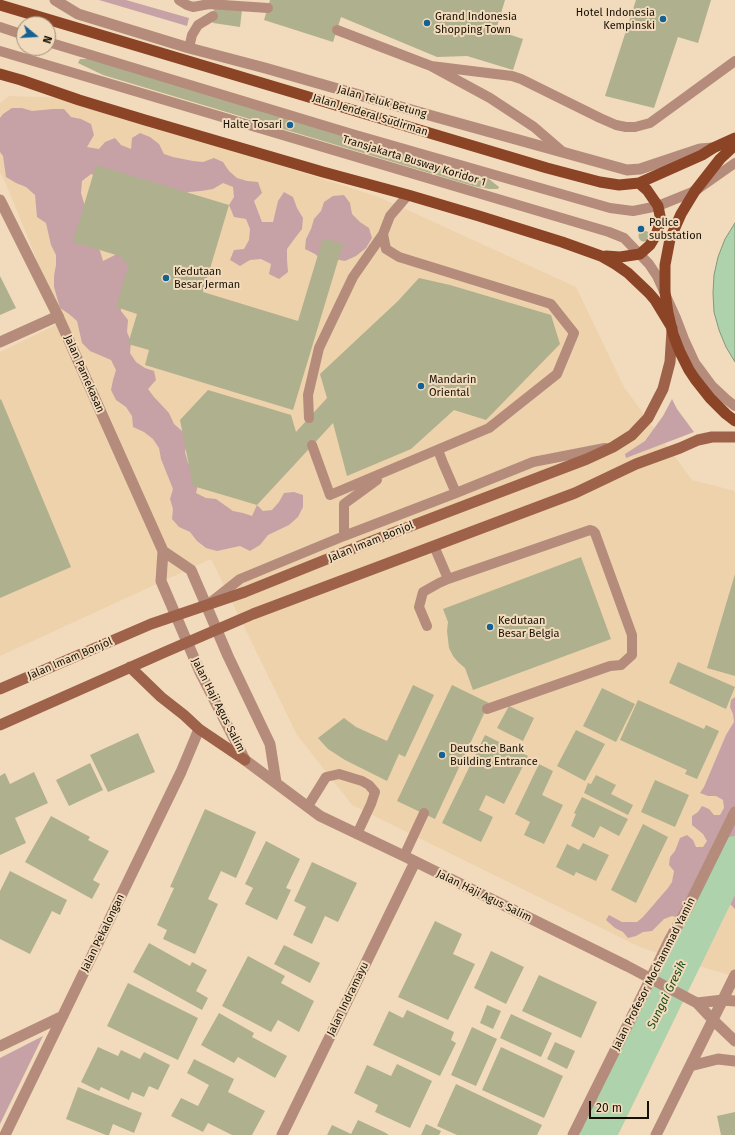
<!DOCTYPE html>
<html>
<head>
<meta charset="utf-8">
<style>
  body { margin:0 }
  #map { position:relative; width:735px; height:1135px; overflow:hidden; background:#f2dbbc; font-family:"Fira Sans",sans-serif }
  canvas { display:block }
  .north { position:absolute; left:16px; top:16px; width:40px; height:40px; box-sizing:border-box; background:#f2dbbc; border:1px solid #9b8a73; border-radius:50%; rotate:108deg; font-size:11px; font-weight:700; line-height:16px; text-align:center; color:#181005 }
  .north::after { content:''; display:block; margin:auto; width:14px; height:18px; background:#146194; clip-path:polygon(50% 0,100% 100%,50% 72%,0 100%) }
  .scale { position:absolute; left:589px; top:1101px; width:60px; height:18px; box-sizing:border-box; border:2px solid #181005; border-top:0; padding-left:5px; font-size:12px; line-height:14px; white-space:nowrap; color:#181005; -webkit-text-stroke:3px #f2dbbc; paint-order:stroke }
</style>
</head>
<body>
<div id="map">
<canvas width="735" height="1135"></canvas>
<div class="north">N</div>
<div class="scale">20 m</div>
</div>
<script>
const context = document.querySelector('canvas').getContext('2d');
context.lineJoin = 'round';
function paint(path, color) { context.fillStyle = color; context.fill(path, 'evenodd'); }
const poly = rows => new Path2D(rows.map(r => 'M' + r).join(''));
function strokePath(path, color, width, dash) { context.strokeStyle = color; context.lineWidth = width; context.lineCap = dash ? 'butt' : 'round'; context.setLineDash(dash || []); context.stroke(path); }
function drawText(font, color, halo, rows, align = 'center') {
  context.font = font + ' "Fira Sans",sans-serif'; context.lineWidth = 4; context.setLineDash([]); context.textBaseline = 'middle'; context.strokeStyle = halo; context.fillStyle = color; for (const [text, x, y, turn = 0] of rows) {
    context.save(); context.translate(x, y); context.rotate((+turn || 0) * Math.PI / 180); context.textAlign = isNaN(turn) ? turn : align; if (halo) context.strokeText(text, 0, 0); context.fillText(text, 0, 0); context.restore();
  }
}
const built = poly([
  [9,96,69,98,379,197,576,287,624,387,692,480,735,491,735,977,642,948,352,805,297,735,211,559,0,656,0,352,62,322,6,184,0,172,0,103]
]);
const green = poly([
  [99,0,126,0,189,18,187,26],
  [12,108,22,108,32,111,53,109,64,109,71,117,81,119,91,124,94,135,87,147,99,149,105,142,115,138,121,145,131,149,132,138,140,133,150,137,159,144,164,154,173,157,193,161,203,162,214,158,223,162,229,171,237,178,247,181,258,182,262,193,254,201,262,222,273,222,278,201,284,192,293,197,297,208,303,218,302,229,295,238,287,249,287,260,288,272,279,279,269,274,271,264,261,259,250,260,240,266,230,260,234,250,244,249,249,240,250,229,246,219,234,217,229,205,234,197,233,187,223,183,213,189,201,191,189,192,166,199,102,179,91,174,82,181,81,193,84,203,90,213,93,241,100,251,103,261,113,256,123,250,135,249,120,300,121,311,128,320,127,332,131,342,130,353,136,362,145,368,154,371,156,380,148,389,154,397,169,413,174,424,182,431,188,440,185,452,188,463,197,469,199,481,196,493,206,498,216,499,233,511,243,513,252,516,257,505,263,511,272,510,279,502,284,493,294,492,303,495,303,507,298,517,289,525,268,535,260,545,250,551,240,546,217,551,206,548,197,541,190,532,179,527,172,519,173,509,170,499,173,489,161,459,159,448,153,439,144,432,133,427,132,416,126,407,116,400,111,390,113,380,116,370,111,360,90,351,82,343,77,321,69,314,60,308,54,287,54,276,56,265,56,255,51,245,46,223,37,217,35,195,26,187,16,183,6,177,3,156,0,152,0,118,3,114],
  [344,195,350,203,352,214,360,222,369,228,372,238,366,248,356,256,345,261,334,259,323,261,315,254,305,249,306,239,311,229,314,219,321,211,324,202,333,196],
  [672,399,677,409,694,432,626,458,625,454,645,441,663,416],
  [735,697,735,852,727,866,720,871,717,879,717,886,715,894,710,901,708,910,709,918,709,925,696,937,686,951,677,952,670,947,679,918,672,916,664,919,652,931,643,932,636,936,628,938,623,932,615,928,606,920,609,915,622,922,637,922,643,917,668,888,672,882,674,871,669,865,670,857,675,851,680,838,687,835,693,840,696,847,703,847,707,841,703,834,692,825,692,816,698,812,702,806,709,809,714,815,720,815,724,808,723,800,716,796,708,796,700,793,704,787,726,735,734,722,733,714,730,707,731,700],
  [735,876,735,909,729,903,728,896,729,888,731,881],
  [43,1036,0,1124,0,1058]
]);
const water = poly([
  [735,223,735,362,726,347,719,330,714,312,713,293,714,275,718,257,725,239,735,223]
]);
const river = poly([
  [598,1135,735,854]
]);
const building = poly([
  [270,0,505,0,496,30,523,39,513,70,467,56,437,57,341,17,333,42,264,20],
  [636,0,711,0,698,43,678,37,654,108,605,96],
  [214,7,242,10,240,27,213,23],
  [80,59,92,59,477,174,489,179,499,187,498,189,489,189,473,186,103,75,78,63],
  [96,165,229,205,203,292,298,321,323,238,343,244,293,410,145,365,149,350,128,344,137,314,116,307,129,264,122,261,123,257,73,242],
  '638.5 236a5.5 5.5 0 1 1 11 0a5.5 5.5 0 1 1-11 0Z',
  [0,276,16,308,0,315],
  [419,278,450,285,551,315,560,344,486,420,454,410,411,449,347,476,333,423,257,505,193,486,180,420,208,390,291,415,296,432,327,398,320,374,398,301],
  [1,399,71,567,0,598,0,400],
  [581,557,611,639,473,690,465,668,458,662,453,656,449,648,447,631,448,622,443,609],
  [735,574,735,676,707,668],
  [678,662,735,687,726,709,669,683],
  [413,685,434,695,405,757,399,754,387,781,345,760,328,749,318,738,344,718,356,727,387,741],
  [452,685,489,703,435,819,397,801],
  [602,688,635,704,616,742,583,726],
  [638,700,704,729,706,725,719,731,697,779,685,774,687,770,620,740],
  [509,706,534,718,523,741,497,728],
  [576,730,605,744,585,781,557,766],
  [138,733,155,772,108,792,90,755],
  [485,735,528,756,504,804,486,795,479,810,493,817,481,842,442,823],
  [90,763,103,790,69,806,56,780],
  [539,764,553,771,542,795,563,805,544,844,524,835,530,822,515,814],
  [34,772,48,803,15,818,26,843,0,855,0,776,5,773,10,784],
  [596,775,616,785,611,794,633,805,628,815,584,793,588,783,591,784],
  [655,780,689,795,675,827,641,812],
  [582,797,628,819,619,836,600,826,594,838,571,826,576,814,574,813],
  [205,809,256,832,236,878,221,871,208,899,218,904,195,954,163,939,167,930,157,925,174,888,170,887],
  [51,816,90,837,88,840,109,851,93,880,100,884,92,899,25,862],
  [643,824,668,837,636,903,611,890],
  [266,841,300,859,286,888,291,890,277,920,245,904,253,888,245,884],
  [583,843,609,855,596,881,576,872,574,876,556,867,567,844,579,850],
  [312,862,357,883,338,922,325,916,312,944,293,935,306,907,294,901],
  [10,871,67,900,60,915,52,911,30,954,0,939,0,891],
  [435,921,462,934,453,954,475,964,448,1020,398,997],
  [149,943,190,966,192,962,207,970,196,991,208,998,202,1010,133,972],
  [284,945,320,963,310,983,274,964],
  [491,951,524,967,506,1004,474,988],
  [248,956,285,976,281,983,314,1001,299,1032,278,1020,271,1032,222,1006],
  [539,975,597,1002,581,1038,522,1011],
  [128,983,198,1018,178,1060,107,1026],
  [487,1005,501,1011,493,1029,480,1023],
  [407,1010,454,1032,451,1040,456,1043,440,1076,373,1045,389,1011,403,1018],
  [219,1013,254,1033,252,1037,287,1056,275,1078,238,1057,234,1063,201,1045],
  [511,1014,552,1033,541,1057,500,1038],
  [472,1027,497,1039,476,1086,451,1075],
  [555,1042,575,1051,567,1069,547,1059],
  [98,1047,118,1056,121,1050,140,1059,144,1052,170,1065,158,1090,149,1086,144,1097,132,1092,129,1100,101,1087,99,1091,81,1082],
  [501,1047,563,1076,544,1118,482,1090],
  [194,1059,234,1079,228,1092,265,1111,252,1135,232,1135,208,1123,203,1132,171,1116,181,1098,198,1106,209,1085,187,1073],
  [397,1064,432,1081,410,1128,375,1112,378,1105,354,1093,367,1065,391,1076],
  [456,1084,542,1125,537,1135,457,1135,437,1126],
  [78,1087,142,1113,134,1133,113,1124,109,1135,106,1135,66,1119],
  [735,1112,735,1135,721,1135,717,1116],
  [358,1120,384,1132,389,1135,327,1135,332,1125,351,1134],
  [426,1124,441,1131,439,1135,421,1135]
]);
const service = poly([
  [179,0,187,5,193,7,209,4,268,8],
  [0,27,24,35],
  [337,30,431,66,490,98,534,127,563,152],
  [48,42,352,134,610,208,633,211,658,206,695,191,735,163],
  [189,48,192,35,198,25,213,16],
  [0,51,609,232,624,238,649,264,657,276,676,318,684,339,695,363,701,371,712,386,726,399,735,406],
  [431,66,512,76,521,79,600,118,616,125,626,127,635,127,650,123,735,61],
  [309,418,308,395,319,348,353,277,383,234,390,216,408,195],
  [312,445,330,495,489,428,557,374,574,333,551,304,399,257,386,249,383,234],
  [438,450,443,463,456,493],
  [344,536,344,504,377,480],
  [434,546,446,574],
  [211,602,240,579,344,536,456,493,533,462,605,448],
  [427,626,419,607,423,592,439,583,448,579,590,530,593,531,595,533,632,635,632,655,621,665,610,666,487,709],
  [308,806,326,777,339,774,362,781,369,785,375,792,371,804,357,834],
  [404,856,424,813]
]);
const minor = poly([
  [0,342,58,316],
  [651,978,670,939,687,909,735,812],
  [0,1046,63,1016],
  [5,1135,181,772,199,729],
  [282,1135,415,862]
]);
const tertiary = poly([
  [55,0,78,14,189,48,265,68,436,117,627,170,640,169,700,149,713,148],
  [0,200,58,316,163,551,161,581,200,672,245,760,320,816,404,856,627,966,697,1003,713,1020,735,1041],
  [163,551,191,570,228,656,270,744,276,782],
  [697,1003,723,1000,735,1001],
  [690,1066,718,1059,735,1061],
  [573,1135,651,978],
  [656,1135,735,975]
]);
const secondary = poly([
  [130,667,161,697,184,715,199,729,245,760],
  [0,689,151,624,245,592,382,537,587,459,613,447,632,435,648,418,663,389,670,362,672,330],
  [0,725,165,652,253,614,575,493,636,464,680,448,698,440,712,437,735,437]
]);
const primary = poly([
  [0,5,547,168,600,182,619,185,639,183,702,155,713,148,735,138],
  [0,74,21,80,79,100,145,120,323,172,408,195,479,216,562,242,601,256,615,264,628,273,649,293,655,300,672,328],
  [735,145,720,159,695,191,681,214,670,239,665,265,665,292,668,313,673,334,680,352,689,370,695,379,710,398,726,414,735,421],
  [606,256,620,257,640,254,650,245,656,235,659,226,660,216,658,206,647,190,639,183]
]);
const markers = [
  [663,19,4,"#146194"],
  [427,23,4,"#146194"],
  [290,125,4,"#146194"],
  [641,229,4,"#146194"],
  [166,278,4,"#146194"],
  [421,386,4,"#146194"],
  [490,627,4,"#146194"],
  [442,755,4,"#146194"]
];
const poiNames = [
  ["Hotel Indonesia",655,13,"right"],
  ["Kempinski",655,26,"right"],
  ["Grand Indonesia",435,17],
  ["Shopping Town",435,30],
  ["Halte Tosari",282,125,"right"],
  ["Police",649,223],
  ["substation",649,236],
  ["Kedutaan",174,272],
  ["Besar Jerman",174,285],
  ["Mandarin",429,380],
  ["Oriental",429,393],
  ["Kedutaan",498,621],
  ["Besar Belgia",498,634],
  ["Deutsche Bank",450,749],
  ["Building Entrance",450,762]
];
const streetNames = [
  ["Jalan Teluk Betung",382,102,16],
  ["Jalan Jenderal Sudirman",370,115,17],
  ["Transjakarta Busway Koridor 1",414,161,17],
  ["Jalan Pamekasan",84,374,66],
  ["Jalan Imam Bonjol",371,542,-22],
  ["Jalan Imam Bonjol",70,659,-23],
  ["Jalan Haji Agus Salim",218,705,63],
  ["Jalan Haji Agus Salim",484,896,26],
  ["Jalan Pekalongan",103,933,-64],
  ["Jalan Profesor Mochammad Yamin",654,974,-63],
  ["Jalan Indramayu",348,999,-64]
];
const waterNames = [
  ["Sungai Gresik",667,995,-64]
];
paint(built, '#edd2ac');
paint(green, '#c6a2a7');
paint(water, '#aed2ac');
strokePath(water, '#81987a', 1);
strokePath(river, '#aed2ac', 36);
paint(building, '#afb08d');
strokePath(service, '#b58c7b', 10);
strokePath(minor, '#b58c7b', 11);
strokePath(tertiary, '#b58c7b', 11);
strokePath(secondary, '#9e624b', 11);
strokePath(primary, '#8b4426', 11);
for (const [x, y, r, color] of markers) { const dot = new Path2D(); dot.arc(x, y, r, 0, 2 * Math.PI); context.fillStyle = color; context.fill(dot); strokePath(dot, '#f2dbbc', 1.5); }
drawText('11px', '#181005', '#f2dbbc', poiNames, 'left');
drawText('11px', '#181005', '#f2dbbc', streetNames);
drawText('italic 12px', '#1c4d1b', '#f2dbbc', waterNames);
</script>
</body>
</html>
